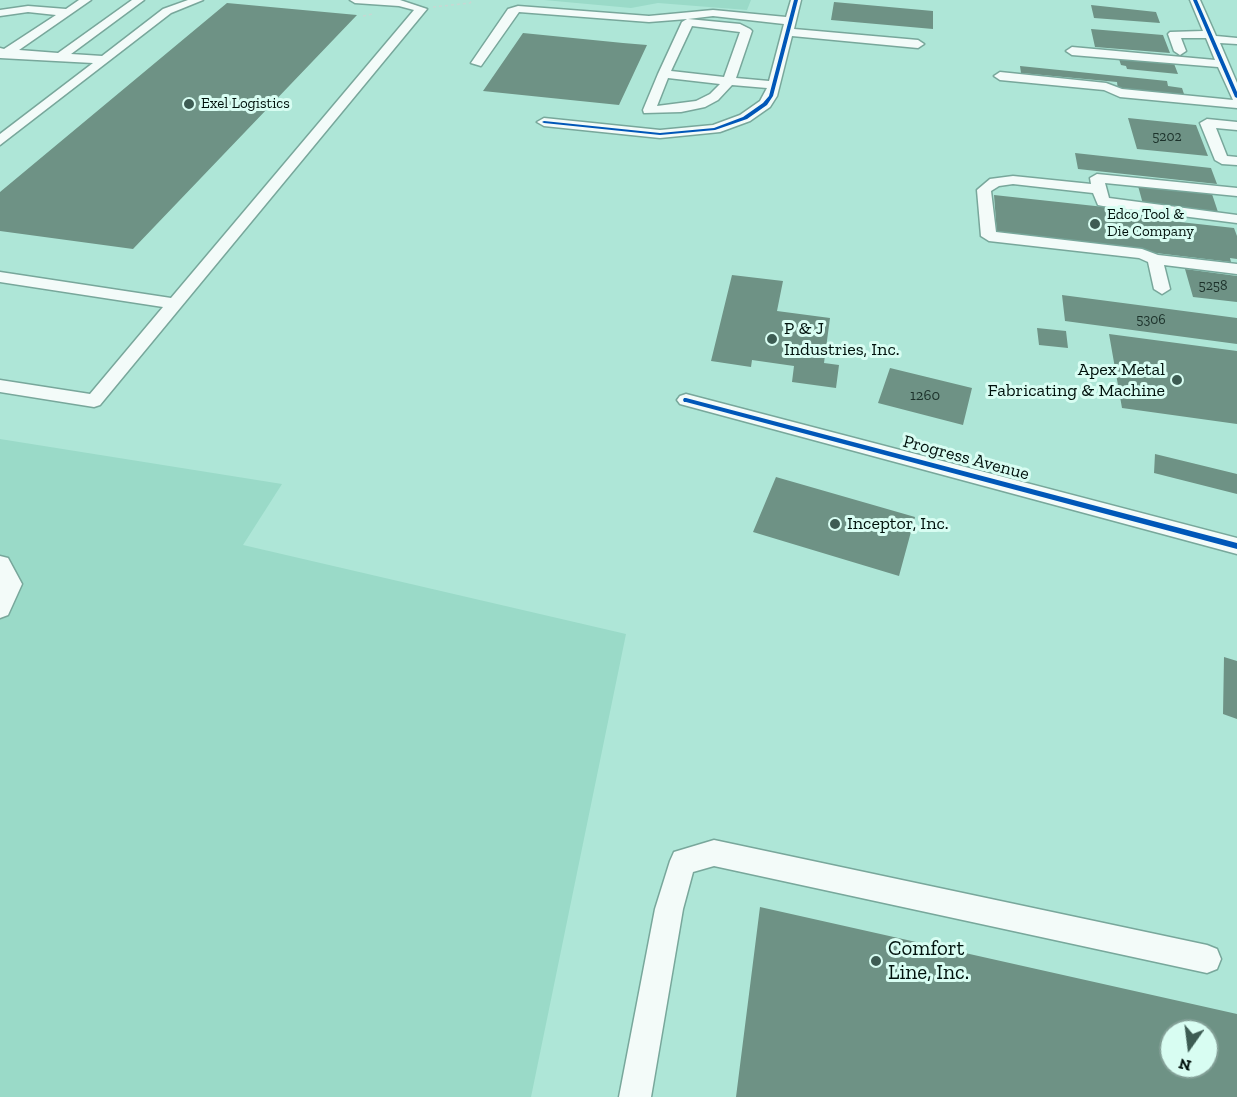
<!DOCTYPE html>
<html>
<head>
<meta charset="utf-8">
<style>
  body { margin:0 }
  #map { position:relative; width:1237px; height:1097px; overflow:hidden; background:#aee6d7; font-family:"Zilla Slab",serif }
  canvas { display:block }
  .north { position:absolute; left:1159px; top:1019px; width:60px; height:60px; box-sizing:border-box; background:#d8fdf2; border:2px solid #829f96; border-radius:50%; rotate:194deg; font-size:16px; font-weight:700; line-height:24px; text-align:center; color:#00110c }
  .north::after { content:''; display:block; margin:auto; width:21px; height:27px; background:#3d5c53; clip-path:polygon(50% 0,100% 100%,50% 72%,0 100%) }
</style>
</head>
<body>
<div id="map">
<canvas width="1237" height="1097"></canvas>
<div class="north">N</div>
</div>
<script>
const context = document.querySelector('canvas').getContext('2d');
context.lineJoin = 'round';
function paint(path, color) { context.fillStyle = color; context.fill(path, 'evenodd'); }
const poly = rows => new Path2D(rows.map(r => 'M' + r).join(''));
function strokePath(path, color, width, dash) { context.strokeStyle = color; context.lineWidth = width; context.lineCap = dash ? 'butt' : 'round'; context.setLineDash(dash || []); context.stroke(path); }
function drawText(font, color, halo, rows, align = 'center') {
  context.font = font + ' "Zilla Slab",serif'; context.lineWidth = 6; context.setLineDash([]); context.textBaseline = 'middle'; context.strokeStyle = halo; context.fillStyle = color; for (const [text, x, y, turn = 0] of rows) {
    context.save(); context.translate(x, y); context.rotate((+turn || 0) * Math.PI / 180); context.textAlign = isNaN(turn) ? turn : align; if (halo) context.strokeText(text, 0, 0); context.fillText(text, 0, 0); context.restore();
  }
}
const green = poly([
  [544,0,751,0,747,10,658,3,631,8],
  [0,439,282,484,243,545,626,634,531,1097,0,1097]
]);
const building = poly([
  [834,2,933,11,933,29,831,20],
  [227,3,357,15,133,249,0,231,0,192],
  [1091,5,1156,12,1160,23,1094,18],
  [1091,29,1163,35,1170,53,1095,47],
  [523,33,623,43,647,45,619,105,483,91],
  [1118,56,1173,61,1178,74,1127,69,1126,66,1121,65],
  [1020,66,1167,81,1168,86,1182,88,1185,97,1118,90,1117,82,1021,73],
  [1128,118,1196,125,1208,156,1137,149],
  [1075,153,1211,168,1217,184,1078,169],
  [1138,186,1212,194,1218,212,1143,204],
  [994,195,1141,211,1142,216,1152,217,1153,219,1234,228,1237,236,1237,259,1230,258,1231,262,997,234],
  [1185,269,1237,276,1237,302,1193,297],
  [732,275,783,281,777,311,830,318,824,363,839,365,836,388,792,382,794,366,752,360,751,367,711,361],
  [1062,295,1237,318,1237,344,1065,321],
  [1037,328,1066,331,1068,348,1039,345],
  [1109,334,1237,351,1237,424,1122,408],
  [890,368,972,388,963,425,878,403],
  [1155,454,1237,474,1237,494,1154,473],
  [776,477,915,517,899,576,753,532],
  [1224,657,1237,661,1237,719,1223,714],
  [760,907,1237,1014,1237,1097,736,1097],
  [1171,1031,1207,1031,1207,1067,1171,1067]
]);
const path = poly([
  [433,7,470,3,472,0],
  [363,16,373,14]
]);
const minor = poly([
  [79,0,91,0,19,50,58,53,132,0,144,0,71,54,102,56,163,9,188,0,203,0,171,13,0,145,0,134,93,63,0,58,0,48,4,49,56,15,28,12,0,16,0,10,28,6,66,9,79,0],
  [350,0,400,0,427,9,100,405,94,407,0,392,0,380,90,394,163,307,0,282,0,272,171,298,414,10,399,6,355,3,350,0],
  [791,0,801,0,794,29,918,40,924,44,918,48,792,36,777,96,770,107,750,121,720,132,660,138,544,126,537,122,544,118,660,130,713,125,740,115,760,101,767,88,732,85,718,100,705,107,681,112,644,113,643,110,658,74,682,22,687,19,649,22,519,12,481,66,471,63,508,9,518,6,649,16,713,10,786,17,791,0],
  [713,16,784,24,769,81,736,78,752,31,750,29,740,24,688,19,713,16],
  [692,26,740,32,724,77,671,71,692,26],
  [668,78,720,84,710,94,696,101,657,106,668,78],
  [1190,0,1200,0,1216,36,1237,38,1237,44,1220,43,1237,83,1237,108,1120,97,1104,90,1000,80,994,76,1000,72,1106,83,1122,89,1233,100,1218,67,1072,55,1066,51,1072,47,1215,60,1206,38,1181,38,1186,51,1180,55,1174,51,1168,34,1170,32,1203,31,1190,0],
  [1207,119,1237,122,1237,130,1216,128,1227,156,1237,157,1237,165,1222,164,1215,160,1200,123,1207,119],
  [1097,174,1237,188,1237,196,1105,183,1109,198,1237,215,1237,223,1103,206,1098,205,1093,193,1013,184,999,186,991,191,996,232,1142,249,1158,255,1237,264,1237,274,1164,265,1170,289,1162,294,1154,289,1148,262,1139,258,989,241,981,236,977,190,990,179,1013,176,1091,184,1090,178,1097,174],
  [686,394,1237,538,1237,554,680,404,677,400,680,396,686,394],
  [0,556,8,558,22,584,8,615,0,618,0,556],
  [714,840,1207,945,1217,949,1221,959,1217,969,1207,973,714,866,693,872,683,909,651,1097,619,1097,655,909,670,861,674,852,714,840]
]);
const cycleway = poly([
  [794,0,798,0,773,96,767,105,747,119,715,130,660,135,544,123,542,122,544,121,660,133,714,128,743,117,763,103,769,96,794,0],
  [1193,0,1197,0,1237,92,1237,98,1235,97,1193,0],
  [684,398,686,398,1237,543,1237,549,686,402,684,402,683,400,684,398]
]);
const markers = [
  [189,104,6,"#3d5c53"],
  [1095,224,6,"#3d5c53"],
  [772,339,6,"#3d5c53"],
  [1177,380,6,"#3d5c53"],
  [835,524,6,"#3d5c53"],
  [876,961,6,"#3d5c53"]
];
const farNumbernames = [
  ["5202",1167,137],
  ["5258",1213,286],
  ["5306",1151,320]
];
const farPoinames = [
  ["Exel Logistics",201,104],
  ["Edco Tool &",1107,215],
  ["Die Company",1107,232]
];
const numberNames = [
  ["1260",925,396]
];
const poiNames = [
  ["P & J",784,329],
  ["Industries, Inc.",784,350],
  ["Apex Metal",1165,370,"right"],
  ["Fabricating & Machine",1165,391,"right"],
  ["Inceptor, Inc.",847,524]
];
const streetNames = [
  ["Progress Avenue",966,458,15]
];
const nearPoinames = [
  ["Comfort",888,949],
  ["Line, Inc.",888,973]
];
paint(green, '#9adac8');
paint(building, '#6e9285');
strokePath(minor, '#78a79b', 3);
strokePath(path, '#c7d8d3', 1.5, [3, 3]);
paint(minor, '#f3fbf9');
paint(cycleway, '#0057b8');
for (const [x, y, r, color] of markers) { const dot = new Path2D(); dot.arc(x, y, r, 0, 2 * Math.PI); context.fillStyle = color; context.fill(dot); strokePath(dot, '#d8fdf2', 2); }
drawText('14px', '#1c312a', null, farNumbernames);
drawText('15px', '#00110c', '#d8fdf2', farPoinames, 'left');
drawText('15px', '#1c312a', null, numberNames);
drawText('18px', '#00110c', '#d8fdf2', poiNames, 'left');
drawText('18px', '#00110c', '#d8fdf2', streetNames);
drawText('21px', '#00110c', '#d8fdf2', nearPoinames, 'left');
</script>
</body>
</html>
